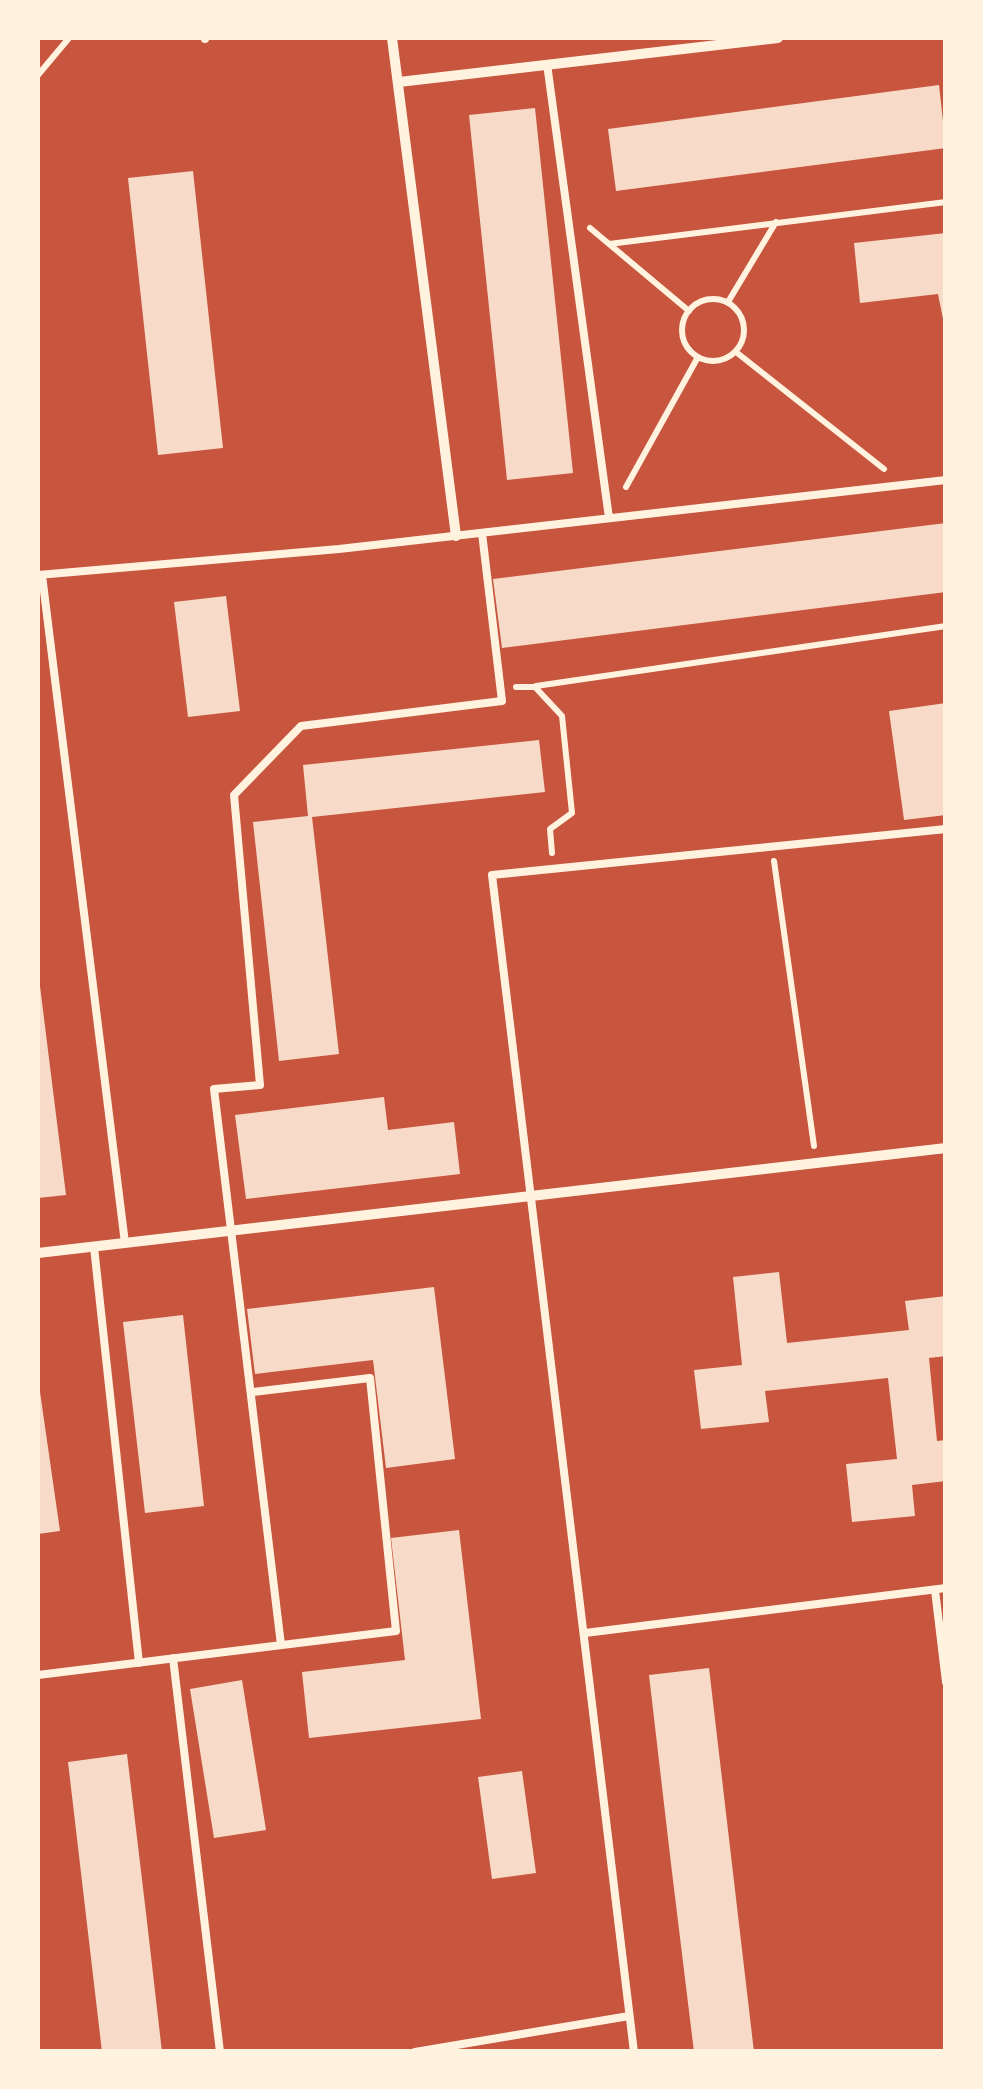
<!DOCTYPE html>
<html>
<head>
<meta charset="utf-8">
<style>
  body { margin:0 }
  #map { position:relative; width:983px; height:2089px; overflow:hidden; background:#c8553d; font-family:"Alegreya Sans",sans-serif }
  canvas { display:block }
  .frame { position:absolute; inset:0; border:40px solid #fff3e0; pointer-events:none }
</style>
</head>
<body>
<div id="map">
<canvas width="983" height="2089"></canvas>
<div class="frame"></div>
</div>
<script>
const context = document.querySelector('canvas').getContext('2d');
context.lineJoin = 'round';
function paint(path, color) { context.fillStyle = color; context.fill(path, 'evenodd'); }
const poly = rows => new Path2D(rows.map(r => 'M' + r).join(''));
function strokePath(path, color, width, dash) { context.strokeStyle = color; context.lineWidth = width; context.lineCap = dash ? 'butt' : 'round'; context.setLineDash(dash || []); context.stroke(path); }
const building = poly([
  [939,85,946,148,616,191,608,129],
  [535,108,573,473,507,480,469,115],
  [193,171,223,448,158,455,128,178],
  [946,233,946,334,938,294,860,303,854,243],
  [946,523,946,592,502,648,493,579],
  [226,596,240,711,188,717,174,602],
  [946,703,946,815,904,820,889,711],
  [539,740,545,792,312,817,339,1054,279,1061,253,822,308,816,303,765],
  [38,970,66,1195,38,1198],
  [384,1097,388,1130,454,1122,460,1174,246,1199,235,1115],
  [779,1272,787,1343,909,1330,905,1301,946,1296,946,1356,929,1358,937,1441,946,1440,946,1481,912,1485,915,1516,852,1522,846,1464,897,1459,888,1378,765,1391,769,1422,701,1429,694,1370,742,1365,733,1277],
  [434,1287,455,1459,386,1468,373,1360,255,1374,247,1309],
  [183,1315,204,1506,145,1513,123,1322],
  [38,1378,60,1531,38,1534],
  [459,1530,481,1719,309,1738,302,1672,405,1660,391,1538],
  [709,1668,754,2052,694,2052,671,1864,649,1675],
  [242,1680,266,1830,214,1838,190,1689],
  [127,1754,146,1913,162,2052,102,2052,68,1762],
  [522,1771,536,1873,492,1879,478,1777]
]);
const path = poly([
  [38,75,69,38],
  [590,228,689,311],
  [609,244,946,202],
  '682 330a31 31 0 1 1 62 0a31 31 0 1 1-62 0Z',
  [728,302,776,222],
  [736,352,884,469],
  [626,487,698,357],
  [536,686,946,626],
  [516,687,535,687,562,716,572,813,550,829,552,853],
  [774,861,814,1146]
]);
const service = poly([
  [205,38,205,39],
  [547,64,609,518],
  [38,575,339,549,946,480],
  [42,575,125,1243],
  [94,1247,139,1663],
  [935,1590,946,1682],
  [585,1633,946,1588],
  [281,1645,214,1089,260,1085,234,795,301,726,502,701,482,533],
  [173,1658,220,2052],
  [38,1675,396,1631,370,1378,253,1392],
  [415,2052,629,2016],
  [634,2052,492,875,946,829]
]);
const minor = poly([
  [392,38,456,536],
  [399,82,778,38],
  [38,1253,946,1148]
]);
paint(building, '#f7dbc8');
strokePath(path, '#fff3e0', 6);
strokePath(service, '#fff3e0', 8);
strokePath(minor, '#fff3e0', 10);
</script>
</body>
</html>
